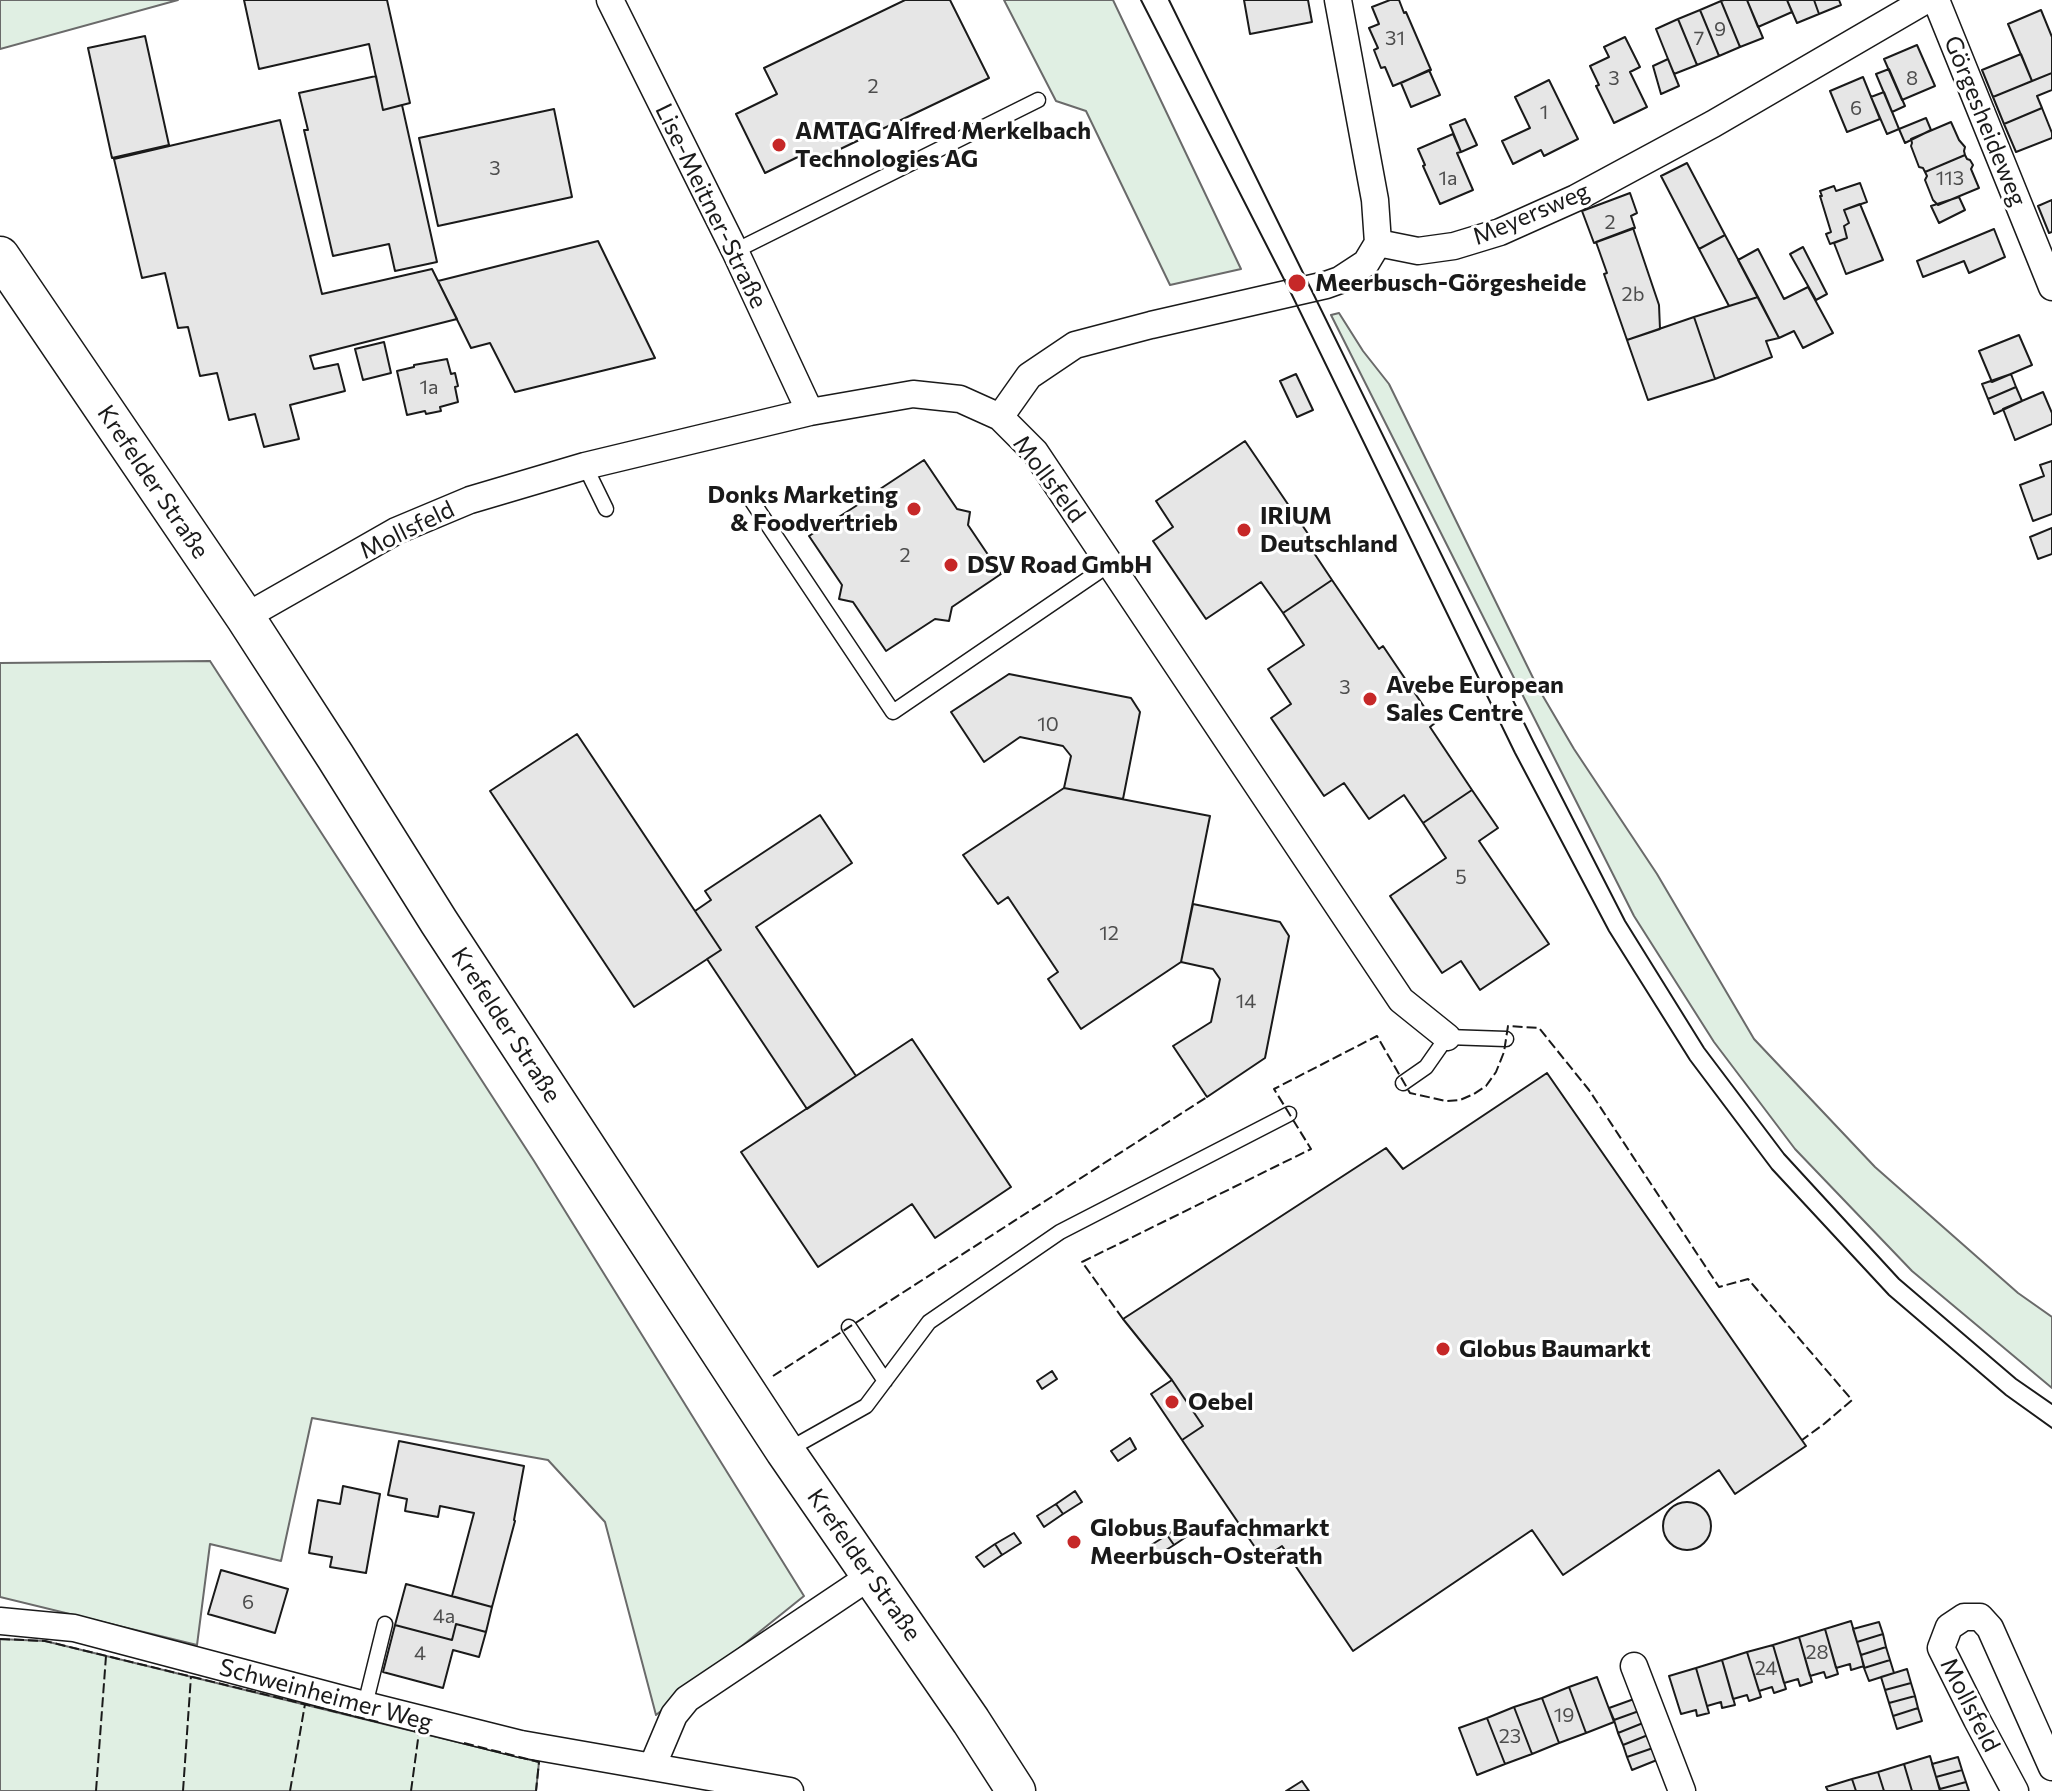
<!DOCTYPE html>
<html>
<head>
<meta charset="utf-8">
<style>
  body { margin:0 }
  canvas { display:block; background:#fff }
</style>
</head>
<body>
<canvas width="2052" height="1791"></canvas>
<script>
const context = document.querySelector('canvas').getContext('2d');
context.lineJoin = 'round';
function paint(path, color) { context.fillStyle = color; context.fill(path, 'evenodd'); }
const poly = rows => new Path2D(rows.map(r => 'M' + r).join(''));
function strokePath(path, color, width, dash) { context.strokeStyle = color; context.lineWidth = width; context.lineCap = dash ? 'butt' : 'round'; context.setLineDash(dash || []); context.stroke(path); }
function drawText(font, color, halo, rows, align = 'center') {
  context.font = font + ' Commissioner,sans-serif'; context.lineWidth = 6; context.setLineDash([]); context.textBaseline = 'middle'; context.strokeStyle = halo; context.fillStyle = color; for (const [text, x, y, turn = 0] of rows) {
    context.save(); context.translate(x, y); context.rotate((+turn || 0) * Math.PI / 180); context.textAlign = isNaN(turn) ? turn : align; if (halo) context.strokeText(text, 0, 0); context.fillText(text, 0, 0); context.restore();
  }
}
const green = poly([
  [0,0,178,0,0,49,0,0],
  [1004,0,1113,0,1241,269,1170,285,1086,111,1056,101,1004,0],
  [1339,313,1363,351,1389,384,1537,686,1574,749,1657,874,1754,1039,1875,1167,2018,1293,2052,1317,2052,1388,1912,1271,1795,1149,1714,1042,1634,916,1331,315,1339,313],
  [210,661,534,1161,804,1596,656,1715,605,1522,548,1460,312,1418,281,1561,210,1544,197,1645,0,1597,0,663,210,661],
  [0,1639,45,1641,539,1762,536,1791,0,1791,0,1639]
]);
const building = poly([
  [244,0,387,0,410,103,383,110,369,44,259,69,244,0],
  [905,0,950,0,989,78,811,163,806,153,765,173,736,114,777,94,764,68,905,0],
  [1244,0,1308,0,1312,22,1250,34,1244,0],
  [1390,0,1399,0,1404,13,1406,12,1431,70,1393,86,1385,67,1381,68,1374,50,1378,48,1369,28,1379,24,1372,7,1390,0],
  [1724,0,1747,0,1763,38,1740,47,1721,1,1724,0],
  [1747,0,1787,0,1792,12,1758,27,1747,0],
  [1787,0,1814,0,1819,14,1797,23,1787,0],
  [1814,0,1839,0,1841,5,1819,14,1814,0],
  [1721,1,1740,47,1719,56,1700,10,1721,1],
  [1700,10,1719,56,1697,65,1678,19,1700,10],
  [2041,10,2052,37,2052,73,2032,81,2008,24,2041,10],
  [1678,19,1697,65,1674,74,1656,29,1678,19],
  [145,36,169,145,112,158,88,48,145,36],
  [1625,37,1640,67,1630,72,1647,107,1614,123,1596,86,1599,85,1590,66,1609,57,1604,47,1625,37],
  [1917,45,1935,86,1902,100,1884,59,1917,45],
  [2021,54,2032,81,1993,97,1982,70,2021,54],
  [1668,59,1679,86,1661,94,1653,66,1668,59],
  [1889,69,1905,106,1892,112,1876,74,1889,69],
  [1429,70,1440,95,1411,107,1401,83,1429,70],
  [2052,73,2052,90,2037,96,2042,108,2004,124,1993,97,2052,73],
  [376,76,383,110,402,105,437,262,395,271,389,244,333,256,304,130,308,130,299,93,376,76],
  [1863,77,1880,119,1847,132,1830,91,1863,77],
  [1549,80,1578,139,1544,156,1541,150,1513,164,1502,141,1530,128,1515,97,1549,80],
  [1884,92,1899,129,1887,134,1871,97,1884,92],
  [2042,108,2052,133,2052,138,2016,152,2004,124,2042,108],
  [554,109,572,197,438,226,419,138,554,109],
  [1926,118,1931,130,1905,143,1899,129,1926,118],
  [1465,119,1477,145,1461,152,1450,125,1465,119],
  [280,120,322,294,432,269,457,319,310,356,314,369,338,364,345,391,290,405,299,439,264,447,255,414,229,420,217,373,200,376,188,327,178,328,165,273,142,278,114,159,280,120],
  [1951,122,1959,140,1965,147,1964,151,1965,155,1925,172,1923,168,1919,167,1911,146,1912,143,1911,139,1951,122],
  [1453,134,1461,152,1457,153,1473,190,1440,204,1423,166,1425,165,1418,149,1453,134],
  [1965,155,1967,159,1970,160,1973,165,1971,169,1979,188,1938,205,1933,200,1925,180,1927,176,1925,172,1965,155],
  [1687,163,1725,235,1699,249,1661,176,1687,163],
  [1860,183,1867,202,1844,210,1849,223,1844,226,1847,238,1830,244,1826,234,1831,232,1820,196,1822,196,1820,191,1834,186,1836,191,1860,183],
  [1630,193,1637,213,1631,216,1635,228,1594,243,1582,211,1630,193],
  [1959,197,1965,210,1939,223,1931,206,1959,197],
  [2052,200,2052,232,2049,233,2038,206,2052,200],
  [1860,204,1883,260,1846,274,1834,243,1847,238,1844,226,1849,223,1844,210,1860,204],
  [1633,228,1659,305,1660,329,1627,340,1604,274,1607,273,1596,242,1633,228],
  [1994,229,2005,257,1969,273,1964,261,1923,277,1917,261,1994,229],
  [1725,235,1758,297,1729,306,1699,249,1725,235],
  [598,241,655,358,515,392,490,343,471,348,438,281,598,241],
  [1803,247,1827,294,1816,300,1790,254,1803,247],
  [1758,249,1784,299,1808,287,1833,333,1803,348,1794,331,1779,338,1738,260,1758,249],
  [1758,297,1779,338,1766,341,1772,357,1715,379,1694,317,1758,297],
  [1694,317,1715,379,1648,400,1627,340,1694,317],
  [2019,335,2032,365,1992,382,1979,351,2019,335],
  [384,342,391,373,363,380,355,349,384,342],
  [447,359,451,374,455,373,458,386,455,387,458,402,440,407,441,411,426,414,425,411,407,415,397,371,414,367,414,365,447,359],
  [1296,374,1313,410,1297,417,1280,381,1296,374],
  [2011,374,2016,387,1988,399,1982,384,2011,374],
  [2016,387,2022,401,1994,414,1988,399,2016,387],
  [2043,392,2052,413,2052,424,2015,440,2003,409,2043,392],
  [1245,441,1317,547,1312,550,1332,580,1283,613,1261,582,1206,619,1153,541,1173,527,1156,501,1245,441],
  [924,460,957,509,970,512,968,525,1001,574,952,607,949,621,935,619,886,651,853,602,839,599,842,585,809,536,859,504,862,490,874,493,924,460],
  [2052,461,2052,514,2033,521,2020,485,2044,476,2040,465,2052,461],
  [2052,528,2052,554,2038,559,2030,537,2052,528],
  [1332,580,1379,649,1383,646,1435,723,1430,727,1472,790,1423,823,1404,795,1369,819,1344,783,1324,796,1271,718,1291,704,1268,669,1304,645,1283,613,1332,580],
  [1009,674,1131,698,1140,712,1123,799,1064,788,1071,756,1063,746,1020,737,984,762,951,712,1009,674],
  [577,734,721,950,634,1007,490,791,577,734],
  [1064,788,1210,816,1181,962,1081,1029,1048,979,1058,972,1008,897,998,904,963,855,1064,788],
  [1472,790,1498,828,1479,841,1549,944,1480,990,1461,961,1442,973,1390,896,1446,858,1423,823,1472,790],
  [820,815,852,863,756,927,856,1076,807,1109,707,959,721,950,695,911,711,900,705,891,820,815],
  [1193,904,1280,922,1289,936,1265,1058,1207,1097,1173,1046,1211,1022,1220,979,1213,969,1181,962,1193,904],
  [912,1039,1011,1187,935,1238,912,1204,818,1267,741,1152,912,1039],
  [1547,1073,1806,1446,1735,1494,1719,1470,1563,1575,1532,1530,1353,1651,1282,1546,1263,1559,1182,1440,1203,1426,1172,1380,1123,1319,1386,1148,1403,1169,1547,1073],
  [1052,1371,1057,1379,1042,1389,1037,1381,1052,1371],
  [1172,1380,1203,1426,1182,1440,1151,1394,1172,1380],
  [1130,1438,1136,1449,1118,1461,1111,1451,1130,1438],
  [399,1441,524,1466,514,1520,515,1521,492,1607,452,1596,474,1513,440,1506,438,1517,405,1511,407,1499,388,1495,399,1441],
  [343,1486,380,1494,366,1573,330,1567,332,1557,309,1553,318,1500,340,1504,343,1486],
  [1075,1491,1082,1502,1063,1514,1056,1504,1075,1491],
  '1663 1526a24 24 0 1 1 48 0a24 24 0 1 1-48 0Z',
  [1056,1504,1063,1514,1044,1527,1037,1516,1056,1504],
  [1186,1522,1192,1533,1174,1545,1167,1535,1186,1522],
  [1014,1533,1021,1543,1002,1555,995,1544,1014,1533],
  [1167,1535,1174,1545,1155,1557,1148,1547,1167,1535],
  [995,1544,1002,1555,984,1567,976,1557,995,1544],
  [221,1570,288,1589,275,1633,208,1614,221,1570],
  [406,1584,492,1607,486,1632,456,1624,452,1640,395,1625,406,1584],
  [1851,1621,1864,1666,1851,1670,1850,1664,1836,1668,1825,1629,1851,1621],
  [1879,1622,1883,1634,1857,1642,1853,1629,1879,1622],
  [456,1624,486,1632,479,1657,453,1650,443,1688,383,1672,395,1625,452,1640,456,1624],
  [1825,1629,1838,1674,1826,1678,1824,1672,1810,1676,1799,1637,1825,1629],
  [1883,1634,1886,1647,1861,1655,1857,1642,1883,1634],
  [1799,1637,1812,1682,1800,1686,1798,1679,1784,1683,1773,1645,1799,1637],
  [1773,1645,1786,1689,1774,1693,1772,1687,1759,1691,1747,1652,1773,1645],
  [1886,1647,1890,1660,1864,1668,1861,1655,1886,1647],
  [1747,1652,1761,1697,1749,1701,1747,1695,1733,1699,1722,1660,1747,1652],
  [1722,1660,1735,1705,1722,1708,1721,1702,1707,1706,1696,1668,1722,1660],
  [1890,1660,1894,1673,1869,1681,1864,1668,1890,1660],
  [1696,1668,1709,1713,1697,1716,1696,1710,1681,1714,1669,1676,1696,1668],
  [1907,1669,1911,1683,1885,1690,1881,1677,1907,1669],
  [1597,1677,1614,1722,1586,1733,1569,1687,1597,1677],
  [1911,1683,1915,1696,1889,1703,1885,1690,1911,1683],
  [1569,1687,1586,1733,1559,1743,1542,1698,1569,1687],
  [1915,1696,1918,1708,1893,1716,1889,1703,1915,1696],
  [1542,1698,1559,1743,1532,1754,1514,1707,1542,1698],
  [1634,1699,1639,1711,1614,1720,1609,1708,1634,1699],
  [1514,1707,1532,1754,1505,1764,1487,1718,1514,1707],
  [1918,1708,1922,1721,1897,1729,1893,1716,1918,1708],
  [1639,1711,1643,1723,1618,1733,1614,1720,1639,1711],
  [1487,1718,1505,1764,1477,1775,1459,1728,1487,1718],
  [1643,1723,1648,1735,1623,1745,1618,1733,1643,1723],
  [1648,1735,1653,1748,1627,1757,1623,1745,1648,1735],
  [1653,1748,1657,1760,1632,1770,1627,1757,1653,1748],
  [1930,1756,1940,1791,1912,1791,1904,1764,1930,1756],
  [1958,1757,1962,1770,1936,1777,1932,1764,1958,1757],
  [1904,1764,1912,1791,1884,1791,1878,1772,1904,1764],
  [1962,1770,1966,1782,1940,1789,1936,1777,1962,1770],
  [1878,1772,1884,1791,1856,1791,1852,1779,1878,1772],
  [1852,1779,1856,1791,1828,1791,1826,1787,1852,1779],
  [1302,1781,1309,1791,1286,1791,1302,1781],
  [1966,1782,1969,1791,1940,1791,1940,1789,1966,1782]
]);
const lane = poly([
  [735,251,1038,100],
  [585,466,606,509],
  [752,501,893,712,1110,564],
  [1403,1083,1426,1067,1447,1037,1506,1039],
  [849,1327,885,1381],
  [786,1451,866,1406,929,1322,1060,1232,1289,1114],
  [365,1705,385,1624]
]);
const street = poly([
  [610,0,735,251,810,412],
  [1338,0,1375,200,1378,243],
  [1936,0,2052,287],
  [1000,417,1029,376,1075,345,1151,325,1326,285,1340,280,1366,263,1378,243,1418,251,1454,246,1500,232,1576,198,1713,124,1926,0],
  [245,617,396,531,470,500,585,466,810,412,913,394,960,399,1000,417,1035,452,1401,1000,1447,1037],
  [0,1621,74,1628,365,1705,521,1744,790,1791],
  [1634,1666,1682,1791],
  [652,1767,674,1715,687,1699,872,1575],
  [2015,1791,1977,1720,1941,1648,1949,1627,1964,1617,1980,1617,1990,1628,2052,1767]
]);
const secondary = poly([
  [0,256,245,617,335,756,439,922,785,1451,971,1721,1016,1791]
]);
const tram = poly([
  [1141,0,1291,293,1515,753,1609,931,1690,1060,1772,1169,1889,1295,2006,1395,2052,1428],
  [1169,0,1533,741,1625,921,1704,1048,1784,1154,1899,1279,2016,1379,2052,1404]
]);
const fence = poly([
  [1123,1319,1082,1262,1311,1149,1274,1089,1377,1036,1410,1093,1446,1101,1460,1100,1474,1094,1486,1086,1496,1072,1504,1052,1508,1026,1539,1028,1589,1090,1719,1287,1748,1279,1852,1400,1824,1424,1802,1440],
  [773,1376,1207,1097],
  [0,1639,45,1641,382,1723],
  [464,1743,539,1762,536,1791],
  [96,1791,106,1656,109,1656],
  [183,1791,191,1676],
  [290,1791,305,1704],
  [411,1791,419,1732,414,1731]
]);
const markers = [
  [779,145,8,"#c62828"],
  [1297,283,10,"#c62828"],
  [914,509,8,"#c62828"],
  [1244,530,8,"#c62828"],
  [951,565,8,"#c62828"],
  [1370,699,8,"#c62828"],
  [1443,1349,8,"#c62828"],
  [1172,1402,8,"#c62828"],
  [1074,1542,8,"#c62828"]
];
const numberNames = [
  ["9",1720,29],
  ["31",1395,38],
  ["7",1699,38],
  ["3",1614,78],
  ["8",1912,78],
  ["2",873,86],
  ["6",1856,108],
  ["1",1544,112],
  ["3",495,168],
  ["1a",1448,178],
  ["113",1950,178],
  ["2",1610,222],
  ["2b",1633,294],
  ["1a",429,387],
  ["2",905,555],
  ["3",1345,687],
  ["10",1048,724],
  ["5",1461,877],
  ["12",1109,933],
  ["14",1246,1001],
  ["6",248,1602],
  ["4a",444,1616],
  ["28",1817,1652],
  ["4",420,1653],
  ["24",1766,1668],
  ["19",1564,1715],
  ["23",1510,1736]
];
const streetNames = [
  ["Görgesheideweg",1985,121,68],
  ["Lise-Meitner-Straße",711,206,64],
  ["Meyersweg",1531,214,-23],
  ["Mollsfeld",1049,479,53],
  ["Krefelder Straße",153,482,56],
  ["Mollsfeld",407,530,-26],
  ["Krefelder Straße",506,1025,57],
  ["Krefelder Straße",864,1565,55],
  ["Schweinheimer Weg",326,1695,15],
  ["Mollsfeld",1970,1705,63]
];
const poiNames = [
  ["AMTAG Alfred Merkelbach",795,131],
  ["Technologies AG",795,159],
  ["Meerbusch-Görgesheide",1315,283],
  ["Donks Marketing",898,495,"right"],
  ["& Foodvertrieb",898,523,"right"],
  ["IRIUM",1260,516],
  ["Deutschland",1260,544],
  ["DSV Road GmbH",967,565],
  ["Avebe European",1386,685],
  ["Sales Centre",1386,713],
  ["Globus Baumarkt",1459,1349],
  ["Oebel",1188,1402],
  ["Globus Baufachmarkt",1090,1528],
  ["Meerbusch-Osterath",1090,1556]
];
paint(green, '#e0efe3');
strokePath(green, '#6a6a6a', 2);
paint(building, '#e6e6e6');
strokePath(building, '#1a1a1a', 2);
strokePath(lane, '#1a1a1a', 17);
strokePath(street, '#1a1a1a', 29);
strokePath(secondary, '#1a1a1a', 41);
strokePath(lane, '#fff', 14);
strokePath(street, '#fff', 26);
strokePath(secondary, '#fff', 38);
strokePath(tram, '#1a1a1a', 2);
strokePath(fence, '#1a1a1a', 2, [10, 4]);
for (const [x, y, r, color] of markers) { const dot = new Path2D(); dot.arc(x, y, r, 0, 2 * Math.PI); context.fillStyle = color; context.fill(dot); strokePath(dot, '#fff', 3); }
drawText('20px', '#4d4d4d', null, numberNames);
drawText('24px', '#1a1a1a', '#fff', streetNames);
drawText('bold 24px', '#1a1a1a', '#fff', poiNames, 'left');
</script>
</body>
</html>
